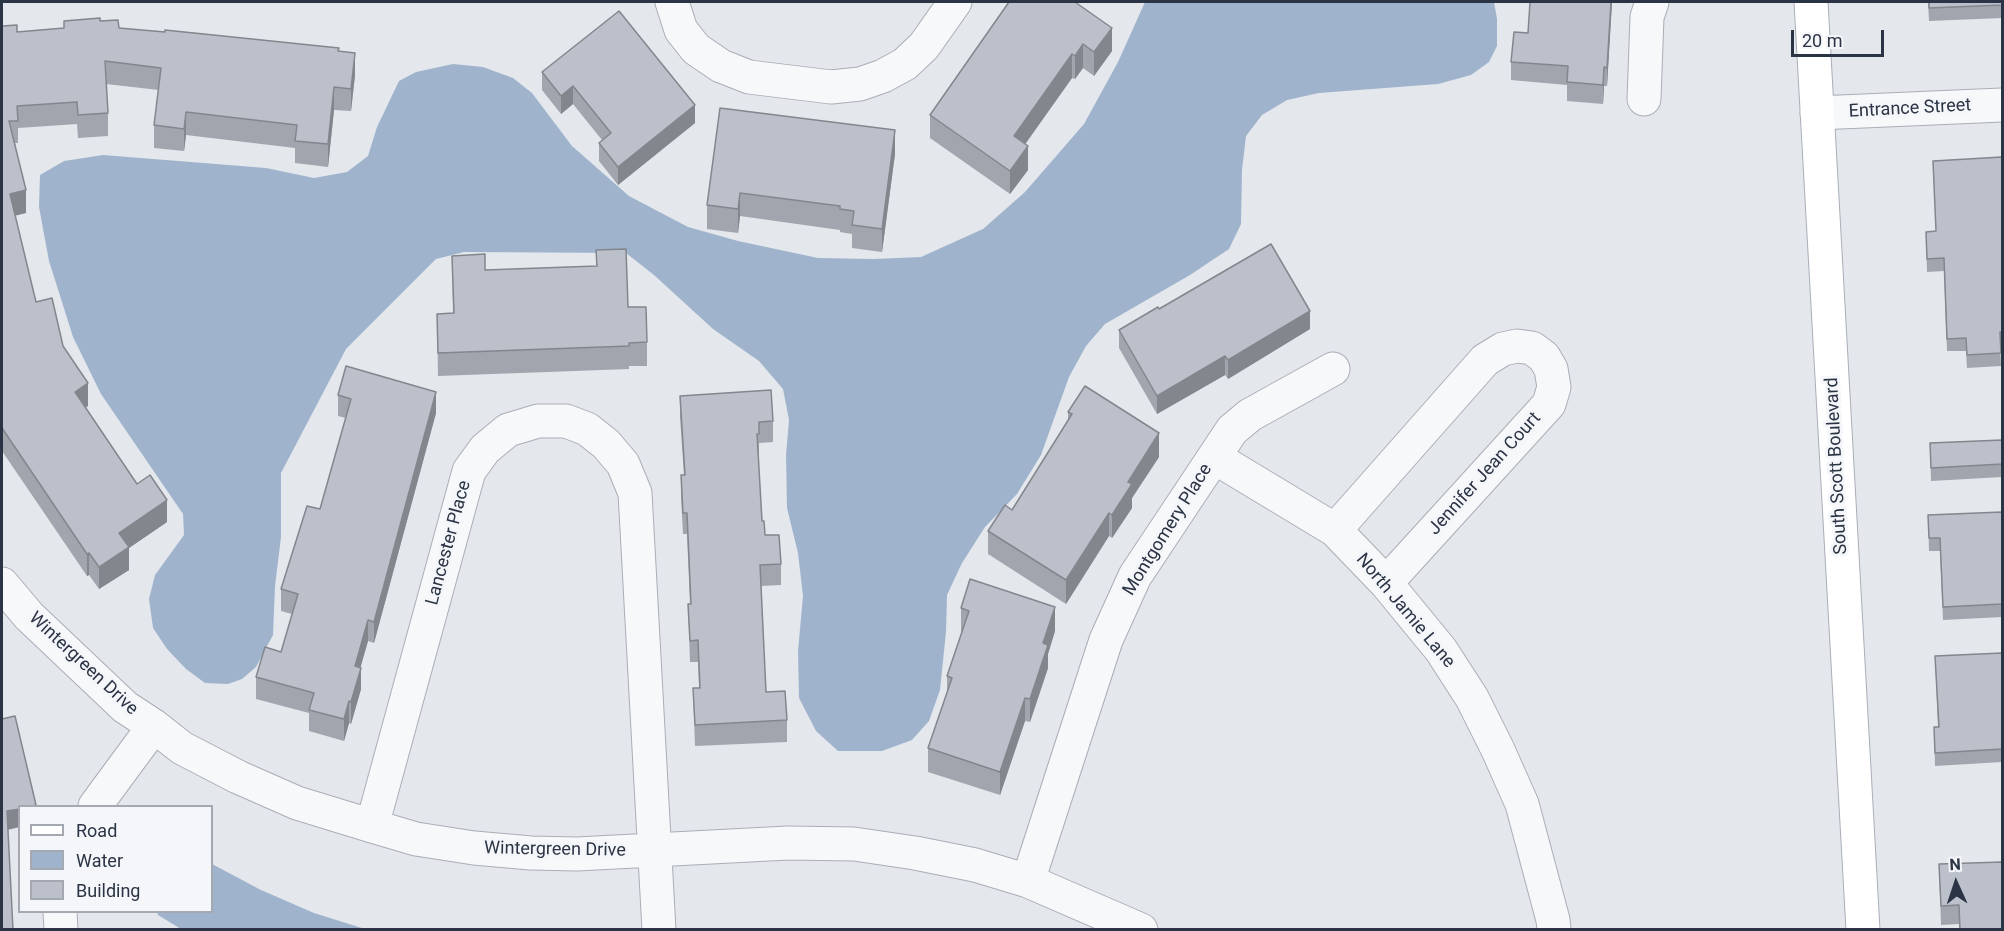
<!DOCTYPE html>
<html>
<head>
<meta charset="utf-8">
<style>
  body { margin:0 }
  #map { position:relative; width:2004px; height:931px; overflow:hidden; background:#e4e7ec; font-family:Roboto,sans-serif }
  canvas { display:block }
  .frame { position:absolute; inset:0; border:3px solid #2b3445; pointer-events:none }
  .legend { position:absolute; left:18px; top:805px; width:195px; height:108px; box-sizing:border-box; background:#f4f6f9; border:2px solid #a4a8b1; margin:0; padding:8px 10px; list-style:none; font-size:18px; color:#2b3445 }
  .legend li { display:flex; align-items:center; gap:12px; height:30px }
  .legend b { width:30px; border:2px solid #a4a8b1 }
  .north { position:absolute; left:1926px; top:853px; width:60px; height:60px; -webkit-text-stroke:4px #f4f6f9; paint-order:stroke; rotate:357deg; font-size:16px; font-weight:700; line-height:24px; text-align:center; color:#2b3445 }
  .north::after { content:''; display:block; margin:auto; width:21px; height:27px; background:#2b3445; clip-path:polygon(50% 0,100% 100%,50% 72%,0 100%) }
  .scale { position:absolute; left:1791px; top:30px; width:93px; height:27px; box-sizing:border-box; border:3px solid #2b3445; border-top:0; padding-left:8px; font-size:18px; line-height:21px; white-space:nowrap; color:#2b3445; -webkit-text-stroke:4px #f4f6f9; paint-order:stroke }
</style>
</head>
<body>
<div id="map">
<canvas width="2004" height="931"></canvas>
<div class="frame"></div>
<ul class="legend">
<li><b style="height:8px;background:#fff"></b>Road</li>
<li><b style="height:16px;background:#9fb4cc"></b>Water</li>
<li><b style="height:16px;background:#bbc0ca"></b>Building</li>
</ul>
<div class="north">N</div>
<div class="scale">20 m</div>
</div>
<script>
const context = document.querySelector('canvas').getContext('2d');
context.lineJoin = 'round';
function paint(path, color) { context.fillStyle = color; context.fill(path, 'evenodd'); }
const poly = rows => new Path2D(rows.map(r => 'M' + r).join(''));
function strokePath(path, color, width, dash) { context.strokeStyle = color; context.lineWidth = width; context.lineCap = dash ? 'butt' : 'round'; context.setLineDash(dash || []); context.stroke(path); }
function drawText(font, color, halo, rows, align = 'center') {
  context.font = font + ' Roboto,sans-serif'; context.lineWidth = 6; context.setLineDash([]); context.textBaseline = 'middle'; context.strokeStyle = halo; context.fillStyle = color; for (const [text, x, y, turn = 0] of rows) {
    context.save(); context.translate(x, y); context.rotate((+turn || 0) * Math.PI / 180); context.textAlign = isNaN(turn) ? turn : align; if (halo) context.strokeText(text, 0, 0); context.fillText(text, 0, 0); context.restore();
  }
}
const water = poly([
  [1145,2,1494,2,1497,19,1497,46,1489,62,1471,75,1438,84,1319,93,1287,100,1262,115,1246,136,1242,170,1241,224,1229,249,1190,275,1105,324,1086,346,1069,377,1041,455,1017,494,985,527,962,563,947,595,946,632,940,690,929,721,912,740,882,751,838,751,816,731,799,698,798,651,803,596,798,553,787,508,786,455,789,420,783,389,759,361,713,329,654,275,626,253,464,252,436,259,346,349,281,473,281,537,275,586,273,635,256,667,242,679,228,684,205,683,186,669,167,649,153,628,149,599,155,575,184,535,183,514,101,394,73,337,49,261,39,207,40,175,64,161,103,155,266,168,314,178,347,172,368,156,377,127,399,81,416,72,453,64,483,67,513,78,532,93,572,146,629,196,688,227,738,241,818,258,874,259,921,257,983,229,1025,192,1084,124,1118,62],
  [212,864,261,890,314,913,365,929,248,930,234,928,181,929,158,915,157,912,212,912]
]);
const minor = poly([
  [672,2,681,30,696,49,721,66,749,77,831,87,860,84,883,76,905,64,924,46,955,2],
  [1644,99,1647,17,1652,2],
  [1817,113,2002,105],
  [1214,457,1335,530,1386,583,1441,650,1472,698,1498,750,1522,804,1553,920,1554,930],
  [1335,530,1485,360,1503,349,1517,346,1532,348,1544,357,1551,369,1554,387,1549,404,1386,583],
  [2,584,29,616,125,707,154,726,182,748,238,777,297,803,372,826,416,839,474,848,531,853,577,854,788,843,854,844,915,853,975,865,1028,881,1141,930],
  [95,806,154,726],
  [372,826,469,471,485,449,508,430,538,421,566,421,587,429,606,444,623,464,635,493,659,930],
  [1028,881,1106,640,1135,576,1232,430,1250,415,1333,369],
  [60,912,61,930]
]);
const secondary = poly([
  [1811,2,1863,930]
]);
const wall = poly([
  [1009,2,1112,51,1094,76,1083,68,1075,79,1072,78,1025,144,1028,170,1010,194,930,138,930,115],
  [1530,2,1612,2,1607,86,1604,86,1603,104,1567,101,1567,85,1511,80,1511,62,1528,33],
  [1928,2,2002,2,2002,18,1929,21],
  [100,21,119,28,339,51,355,75,351,111,334,110,328,167,295,163,295,148,186,135,184,151,154,148,154,125,159,90,106,84,108,113,108,136,78,138,77,124,18,128,18,143,15,143,26,213,15,215,36,302,63,346,88,406,85,408,137,484,167,522,129,548,129,570,99,589,89,575,87,576,2,451,2,26,17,32,64,28],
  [542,72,695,123,618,185,599,161,599,143,602,140,573,104,561,114,542,90],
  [720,108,895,154,882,252,852,248,852,234,840,232,840,230,740,216,738,233,707,229,707,205],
  [2002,157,2002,344,2000,344,2001,366,1967,368,1966,351,1947,351,1944,271,1927,272,1926,232,1936,231,1933,161],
  [596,250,628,307,647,342,647,366,629,366,629,369,438,376,437,314,453,314,452,256,485,270,596,266],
  [1159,309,1310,329,1228,379,1225,375,1157,414,1119,348,1119,330],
  [338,395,436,413,374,643,368,641,360,667,361,689,351,724,349,723,344,741,309,731,309,713,256,699,256,677,281,652,292,614,281,611,281,589,320,509,346,418,338,416],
  [680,396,773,421,773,442,759,443,759,455,758,455,762,521,765,535,781,564,781,585,761,586,766,692,787,720,787,742,695,746,693,688,699,688,698,662,690,662,688,604,690,604,687,534,683,534,681,497,681,475,684,475,680,417],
  [1068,412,1159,457,1132,498,1132,508,1112,538,1109,536,1066,604,988,554,988,531,1012,510,1068,421],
  [2002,440,2002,477,1931,481,1930,443],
  [2002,512,2002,617,1943,620,1940,551,1929,551,1928,515],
  [961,608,1055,631,1048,654,1048,668,1030,722,1025,721,1000,795,928,772,928,748,947,694,947,676,962,632,961,632],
  [2002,653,2002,762,1935,766,1934,727,1938,727,1935,656],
  [1939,864,2002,930,1959,930,1959,924,1941,925]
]);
const shadedWall = poly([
  [1611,2,1612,2,1607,86,1607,68],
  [1112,28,1112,51,1094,76,1094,52],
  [1083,44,1083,68,1075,79,1075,56],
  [355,53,355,75,351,111,351,89],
  [1072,54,1072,78,1014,160,1014,136],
  [1604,67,1604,86,1603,104,1603,85],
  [573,86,573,104,561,114,561,96],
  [334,87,334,110,328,167,328,144],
  [695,105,695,123,618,185,618,167],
  [186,112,186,135,184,151,184,129],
  [895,130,895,154,882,252,882,229],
  [1028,146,1028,170,1010,194,1010,171],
  [26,190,26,213,10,217,10,194],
  [740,193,740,216,738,233,738,209],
  [1310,311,1310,329,1228,379,1228,360],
  [1225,356,1225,375,1157,414,1157,396],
  [88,383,88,406,75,415,75,392],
  [436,392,436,413,374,643,374,622],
  [1159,433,1159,457,1132,498,1132,508,1112,538,1112,515,1128,482],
  [167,500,167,522,129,548,129,570,99,589,99,567,119,533],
  [1109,513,1109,536,1066,604,1066,580],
  [89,553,89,575,87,576,87,554],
  [1055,607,1055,631,1048,654,1048,668,1030,722,1030,699,1043,643],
  [368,620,368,641,355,687,355,666],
  [361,668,361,689,351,724,351,702],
  [1025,698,1025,721,1000,795,1000,772],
  [349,701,349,723,344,741,344,719],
  [20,809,20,827,7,830,7,811]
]);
const building = poly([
  [1009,2,1075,2,1112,28,1094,52,1083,44,1075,56,1072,54,1014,136,1028,146,1010,171,930,115,1009,2],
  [1530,2,1611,2,1607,68,1604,67,1603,85,1567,82,1568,66,1511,62,1514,32,1528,33,1530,2],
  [1929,2,2002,2,2002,5,1929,8,1929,2],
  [619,11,695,105,618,167,599,143,611,133,573,86,561,96,542,72,619,11],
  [100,18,100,21,118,20,119,28,165,32,165,30,339,48,338,51,355,53,351,89,334,87,328,144,295,141,297,125,186,112,184,129,154,125,161,68,105,61,108,113,78,115,77,102,17,106,18,121,9,121,26,190,10,194,36,302,52,298,63,346,88,383,75,392,137,484,150,475,167,500,119,533,129,547,99,567,89,553,87,554,2,428,2,26,17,25,17,32,64,28,64,21,100,18],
  [720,108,895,130,882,229,852,225,854,211,840,209,840,206,740,193,738,209,707,205,720,108],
  [2002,157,2002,332,2000,332,2001,353,1967,355,1966,338,1947,339,1944,258,1927,259,1926,232,1936,231,1933,161,2002,157],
  [1271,244,1310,311,1228,360,1225,356,1157,396,1119,330,1158,307,1159,309,1271,244],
  [626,249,628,307,646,307,647,342,629,343,629,346,438,353,437,314,454,313,452,256,485,254,485,270,597,266,596,250,626,249],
  [346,366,436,392,374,622,368,620,355,666,361,668,351,702,349,701,344,719,309,710,314,693,256,677,265,647,281,652,298,594,281,589,307,506,320,509,351,399,338,395,346,366],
  [1085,386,1159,433,1128,482,1132,484,1112,515,1109,513,1066,580,988,531,1005,505,1012,510,1072,414,1068,412,1085,386],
  [771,390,773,421,759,422,759,434,757,434,762,521,764,521,765,535,779,535,781,564,760,565,766,692,785,691,787,720,695,725,693,688,700,688,698,640,690,641,688,604,691,604,687,513,683,513,681,475,685,475,680,396,771,390],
  [2002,440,2002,464,1931,468,1930,443,2002,440],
  [2002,512,2002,604,1943,607,1940,538,1929,538,1928,515,2002,512],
  [970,579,1055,607,1043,643,1048,645,1030,699,1025,698,1000,772,928,748,952,678,947,676,969,611,961,608,970,579],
  [2002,653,2002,749,1935,753,1934,727,1939,727,1935,656,2002,653],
  [15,716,36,805,28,807,20,807,20,809,7,811,13,930,2,930,2,719,15,716],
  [2002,862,2002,930,1960,930,1959,905,1941,906,1939,864,2002,862]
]);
const streetNames = [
  ["Entrance Street",1910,109,-3],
  ["South Scott Boulevard",1837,466,-93],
  ["Jennifer Jean Court",1485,474,-48],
  ["Montgomery Place",1168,530,-58],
  ["Lancester Place",449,543,-75],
  ["North Jamie Lane",1405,611,50],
  ["Wintergreen Drive",83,664,43],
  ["Wintergreen Drive",555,850,1]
];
paint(water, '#9fb4cc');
strokePath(minor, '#a9aeb7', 35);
strokePath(secondary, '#a9aeb7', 35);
strokePath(minor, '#f7f8fa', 33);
strokePath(secondary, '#fff', 33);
paint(wall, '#a1a5ae');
paint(shadedWall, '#83868d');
paint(building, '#bbc0ca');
strokePath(building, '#83868d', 1.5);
drawText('18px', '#2b3445', '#f4f6f9', streetNames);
</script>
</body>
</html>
